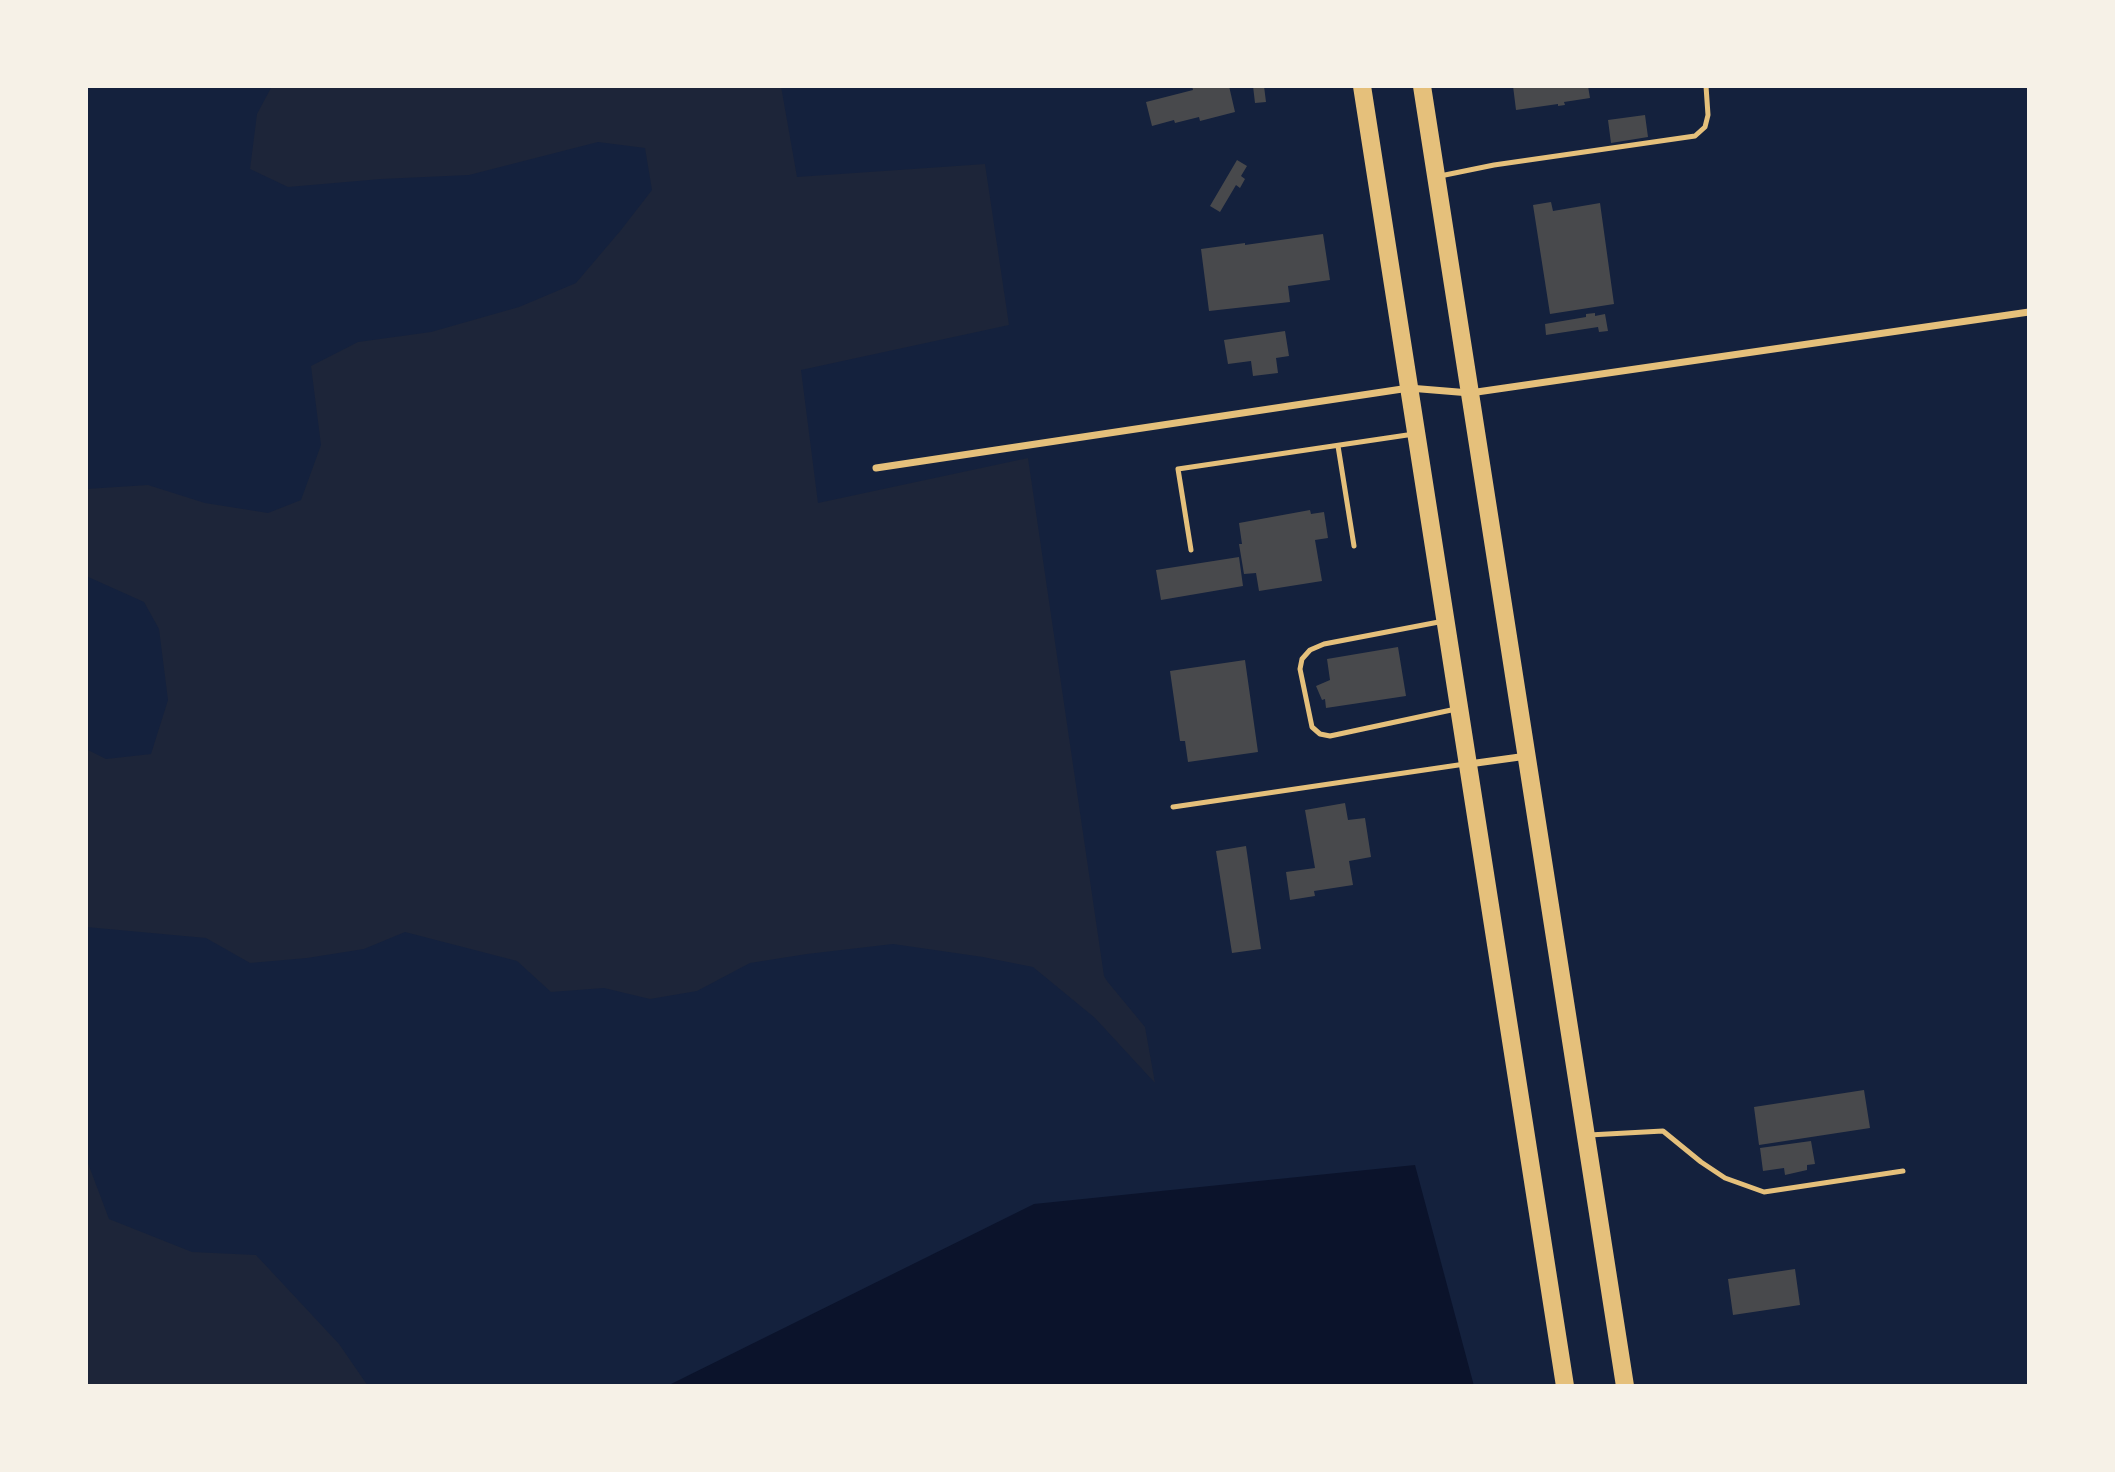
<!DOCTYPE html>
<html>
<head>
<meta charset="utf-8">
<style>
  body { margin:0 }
  #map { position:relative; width:2115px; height:1472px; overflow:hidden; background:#14213d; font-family:"Archivo Narrow",sans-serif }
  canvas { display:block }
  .frame { position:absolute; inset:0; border:88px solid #f6f1e7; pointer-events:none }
</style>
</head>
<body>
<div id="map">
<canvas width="2115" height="1472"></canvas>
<div class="frame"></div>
</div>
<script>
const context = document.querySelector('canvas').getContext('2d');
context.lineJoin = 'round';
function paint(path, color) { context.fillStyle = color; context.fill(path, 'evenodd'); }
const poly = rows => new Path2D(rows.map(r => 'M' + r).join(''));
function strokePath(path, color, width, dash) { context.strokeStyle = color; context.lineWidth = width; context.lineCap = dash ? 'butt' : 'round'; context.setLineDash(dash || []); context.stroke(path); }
const green = poly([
  [272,86,781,86,797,177,985,164,1009,325,801,370,818,503,1028,458,1104,976,1107,981,1145,1027,1155,1083,1095,1018,1033,967,983,957,893,944,807,954,750,963,697,991,650,999,604,988,551,992,517,961,405,932,364,949,307,958,250,963,206,938,86,927,86,749,106,759,151,754,168,700,159,629,144,602,86,576,86,489,148,485,205,503,268,513,301,500,321,445,311,366,358,342,431,332,519,307,576,283,621,230,652,190,645,148,598,142,469,175,381,179,288,187,250,169,257,114],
  [86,1158,109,1219,192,1252,256,1255,339,1344,368,1386,86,1386]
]);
const water = poly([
  [1415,1165,1474,1386,667,1386,1034,1204]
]);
const building = poly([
  [1192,86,1229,86,1235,112,1200,121,1199,117,1175,123,1174,120,1152,126,1146,102,1193,90],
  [1253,86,1264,86,1266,102,1255,103],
  [1513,86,1588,86,1590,98,1564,102,1565,105,1558,106,1558,104,1516,110],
  [1645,115,1648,137,1611,143,1608,120],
  [1237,160,1247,166,1241,176,1245,179,1240,188,1236,185,1220,212,1210,206],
  [1551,202,1553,211,1600,203,1614,304,1550,314,1533,205],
  [1323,234,1330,280,1288,286,1290,302,1209,311,1201,249,1245,243,1245,245],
  [1595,313,1595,316,1605,314,1608,331,1599,332,1598,327,1546,335,1545,324,1586,317,1586,314],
  [1285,331,1289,356,1276,358,1278,373,1253,376,1251,361,1228,364,1224,340],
  [1310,510,1311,514,1324,512,1328,538,1315,540,1322,581,1259,591,1256,573,1244,574,1239,544,1242,544,1239,523],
  [1239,557,1243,586,1161,600,1156,570],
  [1398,647,1406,696,1326,708,1325,699,1322,700,1316,686,1330,680,1327,659],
  [1245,660,1258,752,1188,762,1185,741,1180,741,1170,671],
  [1345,803,1348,820,1365,818,1371,857,1349,861,1353,885,1314,891,1315,896,1290,900,1286,872,1315,868,1305,810],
  [1246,846,1261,949,1232,953,1216,851],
  [1864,1090,1870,1128,1759,1145,1754,1107],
  [1811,1141,1815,1164,1807,1165,1807,1170,1785,1175,1784,1168,1763,1171,1760,1148],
  [1795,1269,1800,1305,1733,1315,1728,1279]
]);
const service = poly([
  [1440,176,1494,165,1695,136,1705,127,1708,115,1706,86],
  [1338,446,1354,546],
  [1191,550,1178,469,1414,434],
  [1444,621,1324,644,1310,650,1302,659,1300,669,1312,727,1320,734,1330,736,1456,709],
  [1173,807,1465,764],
  [1589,1135,1663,1131,1701,1162,1725,1178,1764,1192,1903,1171]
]);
const minor = poly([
  [876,468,1409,388,1470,393,2029,312],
  [1469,764,1527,756]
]);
const primary = poly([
  [1362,86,1565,1386],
  [1422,86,1625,1386]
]);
paint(green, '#1d2539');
paint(water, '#0b132b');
paint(building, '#48494c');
strokePath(service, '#e5c07b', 5);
strokePath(minor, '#e5c07b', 7);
strokePath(primary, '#e5c07b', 18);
</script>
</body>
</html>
